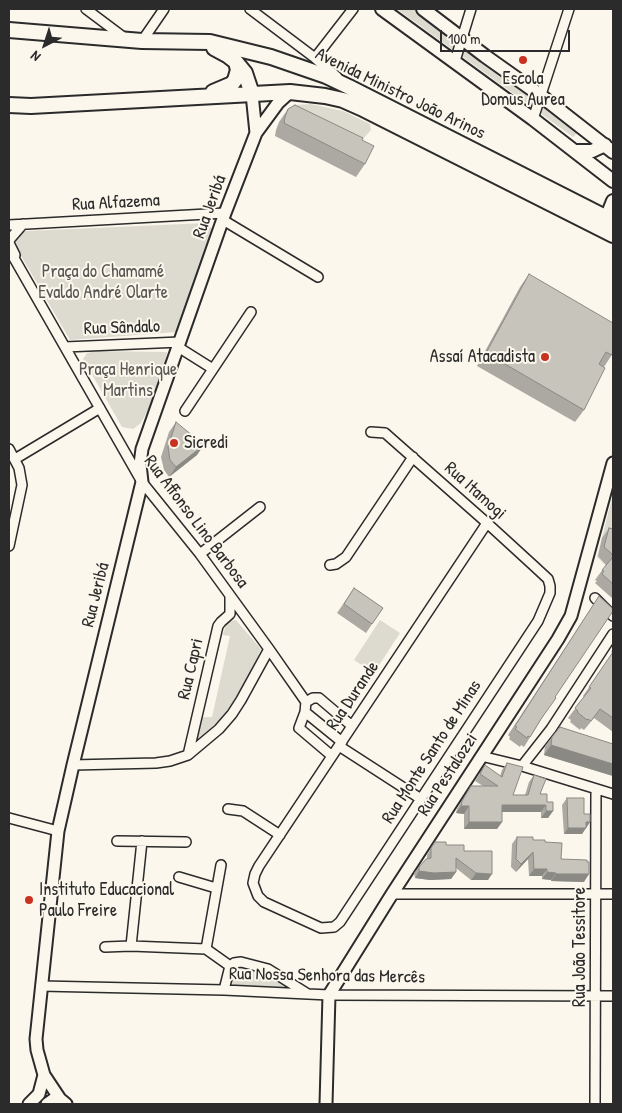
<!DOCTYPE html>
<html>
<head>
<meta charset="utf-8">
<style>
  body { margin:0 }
  #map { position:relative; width:622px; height:1113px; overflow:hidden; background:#fbf7ec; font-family:"Patrick Hand",sans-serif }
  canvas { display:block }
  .frame { position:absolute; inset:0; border:10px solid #2b2b2b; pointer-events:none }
  .north { position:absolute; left:20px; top:20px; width:50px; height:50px; -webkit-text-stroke:4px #fbf7ec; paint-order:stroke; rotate:220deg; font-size:14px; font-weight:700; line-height:20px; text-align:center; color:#2b2b2b }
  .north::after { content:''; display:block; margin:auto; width:18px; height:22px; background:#2b2b2b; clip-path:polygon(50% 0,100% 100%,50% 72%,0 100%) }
  .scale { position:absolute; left:440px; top:30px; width:130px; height:22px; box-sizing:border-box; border:2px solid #2b2b2b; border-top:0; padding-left:6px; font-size:15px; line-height:18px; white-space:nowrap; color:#2b2b2b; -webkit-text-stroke:4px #fbf7ec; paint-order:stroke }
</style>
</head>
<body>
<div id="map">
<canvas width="622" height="1113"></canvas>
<div class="frame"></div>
<div class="north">N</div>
<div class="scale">100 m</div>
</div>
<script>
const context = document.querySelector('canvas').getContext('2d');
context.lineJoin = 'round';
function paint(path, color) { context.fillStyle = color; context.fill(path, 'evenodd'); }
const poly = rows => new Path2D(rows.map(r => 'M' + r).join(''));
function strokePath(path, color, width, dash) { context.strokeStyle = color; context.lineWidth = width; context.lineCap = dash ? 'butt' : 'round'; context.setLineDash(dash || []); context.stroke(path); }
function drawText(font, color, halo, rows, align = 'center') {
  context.font = font + ' "Patrick Hand",sans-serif'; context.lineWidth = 4; context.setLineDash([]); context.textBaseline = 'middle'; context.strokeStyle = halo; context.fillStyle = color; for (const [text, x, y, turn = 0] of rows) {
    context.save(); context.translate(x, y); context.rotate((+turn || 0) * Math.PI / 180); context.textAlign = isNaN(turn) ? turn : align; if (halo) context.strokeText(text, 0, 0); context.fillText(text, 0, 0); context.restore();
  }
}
const green = poly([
  [397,9,415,9,578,128,577,133,573,137],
  [311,104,343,111,370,124,371,130,363,139,354,140,295,105],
  [206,223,210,226,212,230,177,332,70,340,20,254,15,240,21,232,27,231],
  [95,351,167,352,164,367,149,408,141,423,133,429,122,427,83,359,87,353],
  [613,494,613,573,597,557],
  [236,620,261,649,249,677,238,696,220,719,197,742,202,717,212,717,230,636,223,635,226,624,230,621],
  [380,620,400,633,374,673,354,660],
  [246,966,269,974,291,990,234,986,230,982,233,971,238,967]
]);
const minor = poly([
  [86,9,126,39],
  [250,9,315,58,337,77],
  [142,41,164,9],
  [315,58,353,9],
  [455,61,471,9],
  [533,119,569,9],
  [223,220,318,277],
  [23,224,10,239,9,243,15,255,14,258,142,482,200,554,269,649,306,702,305,712,299,728,332,756],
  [9,225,225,213],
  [65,347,180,342],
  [178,347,213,369],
  [185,411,251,312],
  [371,432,385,433,487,523,534,566,548,579,550,586,550,593,538,621,340,922,334,927,321,928,264,902,258,896,253,883,255,874,259,866,487,523],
  [9,449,19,468,22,485,9,546],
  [15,459,100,408],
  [200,554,260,507],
  [330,565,336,564,346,557,413,457],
  [595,598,613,616],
  [306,702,313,698,319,698,352,726],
  [305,712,342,742],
  [339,746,421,799],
  [188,755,218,626,221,622,230,614,230,596],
  [481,756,522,766,613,794],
  [73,765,156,763,170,761,188,755,219,729,232,714,241,700,269,649],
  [522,766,551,729,613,634],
  [228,809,243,811,280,835],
  [9,818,58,831],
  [117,841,186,842],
  [179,877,216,888],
  [392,894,613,894],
  [131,946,142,841],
  [105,947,131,946,206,949,230,966],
  [206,949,221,865],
  [41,986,224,990,329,995,613,996],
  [224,990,230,966,234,963,241,962,268,969,308,994],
  [595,1104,596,789]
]);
const tertiary = poly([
  [252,94,256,133],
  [60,1099,44,1075,37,1050,36,1039,58,831,73,765,142,482,140,464,142,449,225,213,256,133,278,103,290,92],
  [29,1104,39,1094,44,1075],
  [47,1104,54,1099,60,1099,66,1104],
  [326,1104,329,995,392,894,558,639,571,616,613,463]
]);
const secondary = poly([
  [382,9,533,119,613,181],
  [423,9,485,56,540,95,613,152],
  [575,151,592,151,605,145],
  [603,226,613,201]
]);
const primary = poly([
  [9,30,142,41,210,42,271,57,326,76,349,87,613,221],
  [236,62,245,73,252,94],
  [213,92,232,84,235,80,238,70,236,62,227,55,214,48],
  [9,105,31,106,290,92,325,96,343,100,361,108,613,235]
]);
const wall = poly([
  [288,109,362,140,365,164,356,177,275,136,276,130,279,122],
  [529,274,613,353,604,367,584,410,575,422,477,366,520,287],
  [176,422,197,455,169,477,164,470,161,457,169,432],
  [609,528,613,529,613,599,595,583,597,581,595,580,606,565,598,556,602,538],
  [354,588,383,608,366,633,337,613],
  [599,596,555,697,524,747,521,745,520,747,509,739,510,737,508,735],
  [613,649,613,732,594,718,584,730,581,728,580,730,570,722,571,720,568,718,584,697,583,696,613,653,611,652],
  [552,737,613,744,613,776,544,755,545,746],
  [507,763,513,795,525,795,529,782,534,775,540,794,547,802,553,811,548,818,541,818,541,812,502,812,502,822,497,829,464,829,464,814,456,813,457,809,471,786,483,786,475,781,485,765,500,776,502,770],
  [567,798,584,814,590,822,582,834,564,834,562,805],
  [517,837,545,842,584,882,551,881,551,880,542,879,542,876,529,876,528,859,516,872,511,867,512,844],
  [435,842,446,845,464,851,488,880,471,880,456,868,456,872,451,879,430,880,415,878,414,873,419,867,427,859,427,855]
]);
const shadedWall = poly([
  [204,445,197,455,169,477,176,467],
  [551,745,613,764,613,776,544,755],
  [502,805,546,805,541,812,497,812],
  [461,806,469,806,464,814,456,813],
  [546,811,553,811,548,818,541,818],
  [469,822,502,822,497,829,464,829],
  [586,822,590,822,582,834,564,834,568,828],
  [533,852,528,859,516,872,521,864],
  [534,869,547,869,542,876,529,876],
  [419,871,456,872,451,879,430,880,415,878],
  [547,872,556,873,551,880,542,879],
  [476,873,492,874,488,880,471,880],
  [556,874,589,874,584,882,551,881]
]);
const building = poly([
  [295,105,363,138,362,140,374,146,365,164,284,123,285,117,288,109,295,105],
  [529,274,613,323,613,353,612,355,606,352,599,364,605,368,584,410,486,353,529,274],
  [176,422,204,445,176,467,170,460,168,447,176,422],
  [609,528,613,529,613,555,604,547,609,528],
  [613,557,613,584,602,574,604,571,602,570,613,557],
  [354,588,383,608,372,624,344,604,354,588],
  [599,596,613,609,613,611,555,697,556,698,541,719,530,737,528,736,527,738,515,729,517,727,515,726,599,596],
  [613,652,613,718,600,709,591,721,588,719,587,720,577,712,578,711,575,708,591,688,589,687,613,652],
  [560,727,613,744,613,764,551,745,552,737,560,727],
  [507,763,523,767,513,795,528,795,534,775,546,779,540,794,547,794,547,802,553,802,553,811,546,811,546,805,502,805,502,822,469,822,469,806,461,806,462,801,471,786,498,786,480,774,485,765,502,777,507,763],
  [567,798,584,798,584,814,590,814,590,822,586,822,586,828,568,828,567,798],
  [517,837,533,837,533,840,545,840,545,842,562,843,561,859,587,860,587,862,589,862,589,874,556,874,556,873,547,872,547,869,534,869,533,852,521,864,516,859,517,837],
  [435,842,446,842,446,845,464,845,464,851,492,851,492,874,476,873,456,858,456,872,434,873,419,871,419,867,426,859,431,858,431,848,435,842]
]);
const markers = [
  [523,60,5,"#c8321e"],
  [545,357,5,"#c8321e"],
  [174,443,5,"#c8321e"],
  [29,900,5,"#c8321e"]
];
const poiNames = [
  ["Escola",523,79,"center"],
  ["Domus Aurea",523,100,"center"],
  ["Assaí Atacadista",535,357,"right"],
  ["Sicredi",184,443],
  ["Instituto Educacional",39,890],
  ["Paulo Freire",39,911]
];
const streetNames = [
  ["Avenida Ministro João Arinos",400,94,26],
  ["Rua Alfazema",116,203,-3],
  ["Rua Jeribá",210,207,-70],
  ["Rua Sândalo",122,328,-2],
  ["Rua Itamogi",475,491,42],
  ["Rua Affonso Lino Barbosa",196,522,53],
  ["Rua Jeribá",96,595,-76],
  ["Rua Capri",191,669,-77],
  ["Rua Durande",353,696,-56],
  ["Rua Monte Santo de Minas",432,752,-57],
  ["Rua Pestalozzi",448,775,-57],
  ["Rua João Tessitore",580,947,-90],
  ["Rua Nossa Senhora das Mercês",327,976,1]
];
const parkNames = [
  ["Praça do Chamamé",103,272],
  ["Evaldo André Olarte",103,293],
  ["Praça Henrique",128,370],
  ["Martins",128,391]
];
paint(green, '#dddad0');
strokePath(minor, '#2b2b2b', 12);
strokePath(tertiary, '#2b2b2b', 15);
strokePath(secondary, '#2b2b2b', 16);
strokePath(primary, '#2b2b2b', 18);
strokePath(minor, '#fbf7ec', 9);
strokePath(tertiary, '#fbf7ec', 11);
strokePath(secondary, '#fbf7ec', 12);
strokePath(primary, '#fbf7ec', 14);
paint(wall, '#aba9a2');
paint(shadedWall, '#8b8984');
paint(building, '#c7c4bc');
strokePath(building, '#8b8984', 1);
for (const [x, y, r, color] of markers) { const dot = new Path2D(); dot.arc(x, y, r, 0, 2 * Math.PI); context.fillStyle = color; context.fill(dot); strokePath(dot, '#fbf7ec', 2); }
drawText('18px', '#2b2b2b', '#fbf7ec', poiNames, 'left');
drawText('18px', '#2b2b2b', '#fbf7ec', streetNames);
drawText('18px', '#585754', '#fbf7ec', parkNames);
</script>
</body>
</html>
